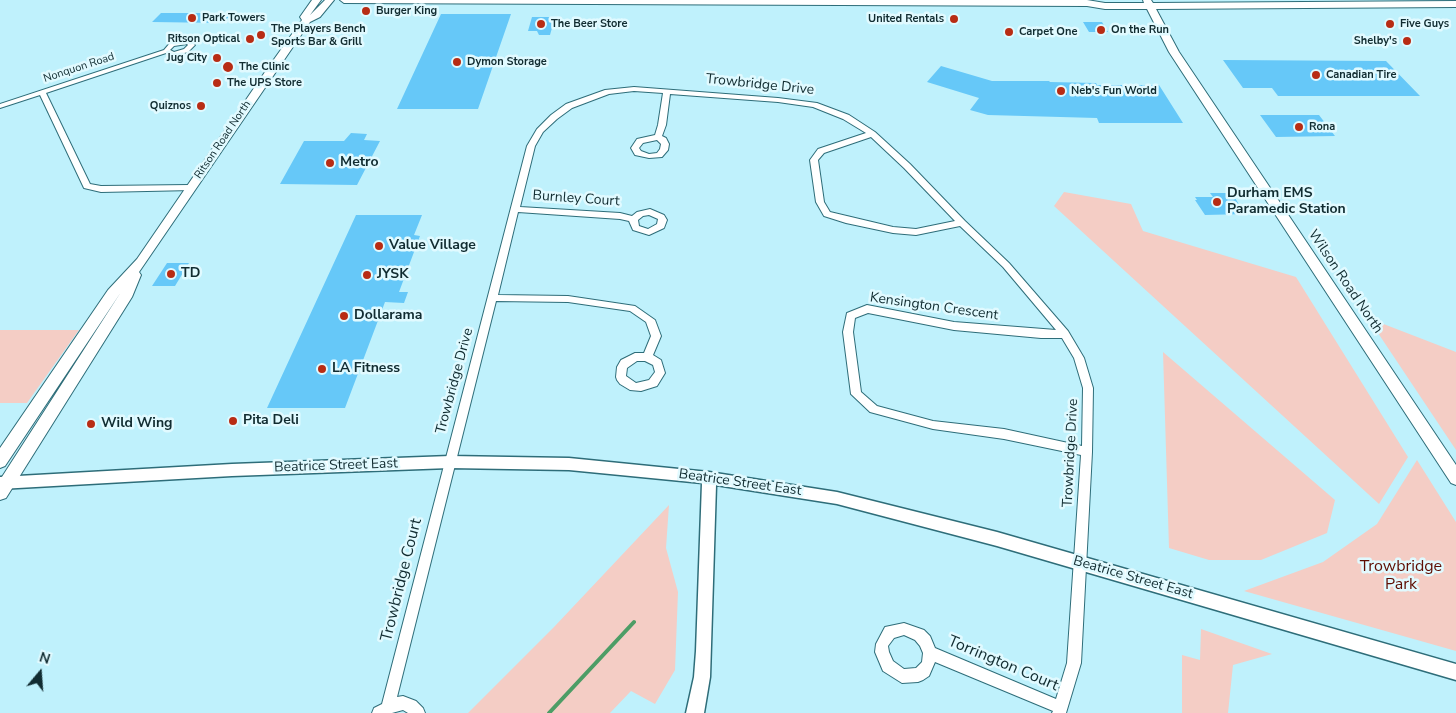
<!DOCTYPE html>
<html>
<head>
<meta charset="utf-8">
<style>
  body { margin:0 }
  #map { position:relative; width:1456px; height:713px; overflow:hidden; background:#bff1fc; font-family:"Nunito Sans",sans-serif }
  canvas { display:block }
  .north { position:absolute; left:15px; top:648px; width:50px; height:50px; -webkit-text-stroke:4px #e1faff; paint-order:stroke; rotate:18deg; font-size:14px; font-weight:700; line-height:20px; text-align:center; color:#112c31 }
  .north::after { content:''; display:block; margin:auto; width:18px; height:22px; background:#112c31; clip-path:polygon(50% 0,100% 100%,50% 72%,0 100%) }
</style>
</head>
<body>
<div id="map">
<canvas width="1456" height="713"></canvas>
<div class="north">N</div>
</div>
<script>
const context = document.querySelector('canvas').getContext('2d');
context.lineJoin = 'round';
function paint(path, color) { context.fillStyle = color; context.fill(path, 'evenodd'); }
const poly = rows => new Path2D(rows.map(r => 'M' + r).join(''));
function strokePath(path, color, width, dash) { context.strokeStyle = color; context.lineWidth = width; context.lineCap = dash ? 'butt' : 'round'; context.setLineDash(dash || []); context.stroke(path); }
function drawText(font, color, halo, rows, align = 'center') {
  context.font = font + ' "Nunito Sans",sans-serif'; context.lineWidth = 5; context.setLineDash([]); context.textBaseline = 'middle'; context.strokeStyle = halo; context.fillStyle = color; for (const [text, x, y, turn = 0] of rows) {
    context.save(); context.translate(x, y); context.rotate((+turn || 0) * Math.PI / 180); context.textAlign = isNaN(turn) ? turn : align; if (halo) context.strokeText(text, 0, 0); context.fillText(text, 0, 0); context.restore();
  }
}
const green = poly([
  [1064,192,1131,204,1143,231,1296,277,1408,457,1379,504,1054,206],
  [1368,318,1456,352,1456,450],
  [0,330,79,330,27,403,0,403],
  [1163,352,1335,500,1327,533,1261,560,1209,560,1169,548],
  [1417,460,1456,522,1456,651,1244,591,1323,562,1377,524],
  [669,505,666,548,678,592,675,670,655,704,631,691,610,713,468,713,554,627],
  [1201,629,1272,654,1233,665,1228,713,1182,713,1182,655,1200,660]
]);
const stream = poly([
  [549,713,634,622]
]);
const building = poly([
  [161,13,232,13,223,23,152,22],
  [441,14,511,14,478,109,397,109],
  [532,17,555,17,550,35,539,35,537,31,528,31],
  [1083,22,1102,22,1108,32,1089,32],
  [1223,60,1386,61,1420,96,1278,96,1272,88,1243,88],
  [941,66,992,81,1049,81,1050,82,1096,83,1097,85,1159,85,1183,123,1099,123,1097,118,988,115,970,110,979,98,927,82],
  [1260,115,1319,115,1335,136,1276,137],
  [351,133,367,134,364,140,380,141,357,185,280,184,304,141,344,141],
  [1210,193,1232,193,1245,214,1205,215,1195,200,1197,200,1195,197,1213,197],
  [356,215,422,215,414,235,420,236,399,292,408,292,404,303,385,302,345,408,267,408],
  [167,263,189,263,175,286,152,286]
]);
const minor = poly([
  [188,40,195,45,188,52,173,56,166,53,46,93,90,184,101,186,190,185,194,188,193,190,101,192,84,188,40,95,0,108,0,104,164,50,170,43,188,40],
  [187,44,188,45,184,49,174,52,170,50,174,46,187,44],
  [634,87,778,98,817,103,849,115,875,132,910,164,965,221,1009,263,1068,331,1084,358,1093,388,1092,452,1081,663,1066,713,1052,713,1053,711,935,662,929,676,923,680,918,682,902,683,883,671,875,652,876,644,885,627,904,623,924,630,930,636,935,648,1056,699,1067,663,1081,455,1004,439,933,429,870,412,851,394,843,332,847,313,867,305,954,322,1056,330,1003,267,960,226,916,235,893,233,846,223,824,216,816,202,810,160,818,149,866,133,843,119,813,107,778,102,670,94,666,125,662,136,666,138,669,144,668,150,662,157,649,158,635,155,631,148,637,139,655,135,658,125,663,93,634,91,609,94,572,108,557,119,543,132,535,146,520,207,620,213,632,216,637,212,650,209,664,215,667,220,664,228,649,235,633,230,629,221,620,219,518,212,498,295,568,296,635,306,655,320,661,336,653,355,661,360,665,373,657,386,641,391,630,390,620,384,617,380,616,377,617,367,621,360,635,353,644,353,651,336,646,322,630,311,568,302,496,301,397,697,403,696,416,701,423,708,425,713,408,713,403,710,392,713,372,713,374,708,382,704,527,146,537,129,551,115,566,104,605,90,634,87],
  [871,137,904,168,955,221,916,229,893,227,830,212,824,202,818,160,824,153,871,137],
  [657,140,661,144,660,149,657,153,649,154,641,151,639,148,643,143,657,140],
  [649,215,658,219,657,224,648,229,639,226,638,220,643,216,649,215],
  [868,313,954,330,1041,338,1062,338,1074,358,1083,388,1082,446,1004,429,933,421,877,406,861,392,853,332,855,318,868,313],
  [637,361,645,361,653,365,655,372,649,380,636,383,626,376,627,368,637,361],
  [904,635,915,640,920,646,923,653,922,662,916,668,904,669,893,661,889,652,888,646,894,638,904,635]
]);
const tertiary = poly([
  [450,456,569,458,709,472,837,492,997,532,1456,664,1456,680,997,546,837,504,716,485,710,677,704,713,686,713,694,677,696,651,702,483,569,470,450,468,232,476,0,489,0,477,232,464,450,456]
]);
const secondary = poly([
  [312,0,321,0,310,15,325,0,334,0,320,17,310,22,139,272,141,275,132,297,6,498,0,500,0,480,121,292,5,466,0,468,0,448,108,290,137,259,265,72,302,20,300,17,312,0],
  [340,0,1087,0,1105,3,1144,3,1143,0,1151,0,1153,3,1456,1,1456,7,1156,9,1179,52,1456,465,1456,485,1451,483,1169,52,1147,9,1105,9,1087,6,344,3,340,0]
]);
const markers = [
  [366,11,5,"#b82c14"],
  [192,18,5,"#b82c14"],
  [954,19,5,"#b82c14"],
  [541,24,5,"#b82c14"],
  [1390,24,5,"#b82c14"],
  [1101,30,5,"#b82c14"],
  [1009,32,5,"#b82c14"],
  [261,35,5,"#b82c14"],
  [250,39,5,"#b82c14"],
  [1407,41,5,"#b82c14"],
  [217,58,5,"#b82c14"],
  [457,62,5,"#b82c14"],
  [228,67,6,"#b82c14"],
  [1316,75,5,"#b82c14"],
  [217,83,5,"#b82c14"],
  [1061,91,5,"#b82c14"],
  [201,106,5,"#b82c14"],
  [1299,127,5,"#b82c14"],
  [330,163,5,"#b82c14"],
  [1217,202,5,"#b82c14"],
  [379,246,5,"#b82c14"],
  [171,274,5,"#b82c14"],
  [367,275,5,"#b82c14"],
  [344,316,5,"#b82c14"],
  [322,369,5,"#b82c14"],
  [233,421,5,"#b82c14"],
  [91,424,5,"#b82c14"]
];
const farPoinames = [
  ["Burger King",376,11],
  ["Park Towers",202,18],
  ["United Rentals",944,19,"right"],
  ["The Beer Store",551,24],
  ["Five Guys",1400,24],
  ["The Players Bench",271,29],
  ["Sports Bar & Grill",271,42],
  ["On the Run",1111,30],
  ["Carpet One",1019,32],
  ["Ritson Optical",240,39,"right"],
  ["Shelby's",1397,41,"right"],
  ["Jug City",207,58,"right"],
  ["Dymon Storage",467,62],
  ["The Clinic",239,67],
  ["Canadian Tire",1326,75],
  ["The UPS Store",227,83],
  ["Neb's Fun World",1071,91],
  ["Quiznos",191,106,"right"],
  ["Rona",1309,127]
];
const farStreetnames = [
  ["Nonquon Road",79,68,-18],
  ["Ritson Road North",223,140,-56]
];
const streetNames = [
  ["Trowbridge Drive",760,85,6],
  ["Burnley Court",576,199,4],
  ["Wilson Road North",1345,282,56],
  ["Kensington Crescent",934,307,8],
  ["Trowbridge Drive",455,381,-75],
  ["Trowbridge Drive",1071,453,-87],
  ["Beatrice Street East",336,466,-2],
  ["Beatrice Street East",740,483,8],
  ["Beatrice Street East",1133,578,16]
];
const poiNames = [
  ["Metro",340,163],
  ["Durham EMS",1227,194],
  ["Paramedic Station",1227,210],
  ["Value Village",389,246],
  ["TD",181,274],
  ["JYSK",377,275],
  ["Dollarama",354,316],
  ["LA Fitness",332,369],
  ["Pita Deli",243,421],
  ["Wild Wing",101,424]
];
const nearParknames = [
  ["Trowbridge",1401,567],
  ["Park",1401,585]
];
const nearStreetnames = [
  ["Trowbridge Court",402,580,-76],
  ["Torrington Court",1003,664,23]
];
paint(green, '#f4cdc5');
strokePath(stream, '#4d9d66', 4);
paint(building, '#66c8f8');
strokePath(minor, '#2e6d79', 2);
strokePath(tertiary, '#2e6d79', 3);
strokePath(secondary, '#2e6d79', 2);
paint(minor, '#fff');
paint(tertiary, '#fff');
paint(secondary, '#fff');
for (const [x, y, r, color] of markers) { const dot = new Path2D(); dot.arc(x, y, r, 0, 2 * Math.PI); context.fillStyle = color; context.fill(dot); strokePath(dot, '#e1faff', 2); }
drawText('bold 11px', '#112c31', '#e1faff', farPoinames, 'left');
drawText('11px', '#112c31', '#e1faff', farStreetnames);
drawText('14px', '#112c31', '#e1faff', streetNames);
drawText('bold 14px', '#112c31', '#e1faff', poiNames, 'left');
drawText('16px', '#5f0d02', '#e1faff', nearParknames);
drawText('16px', '#112c31', '#e1faff', nearStreetnames);
</script>
</body>
</html>
